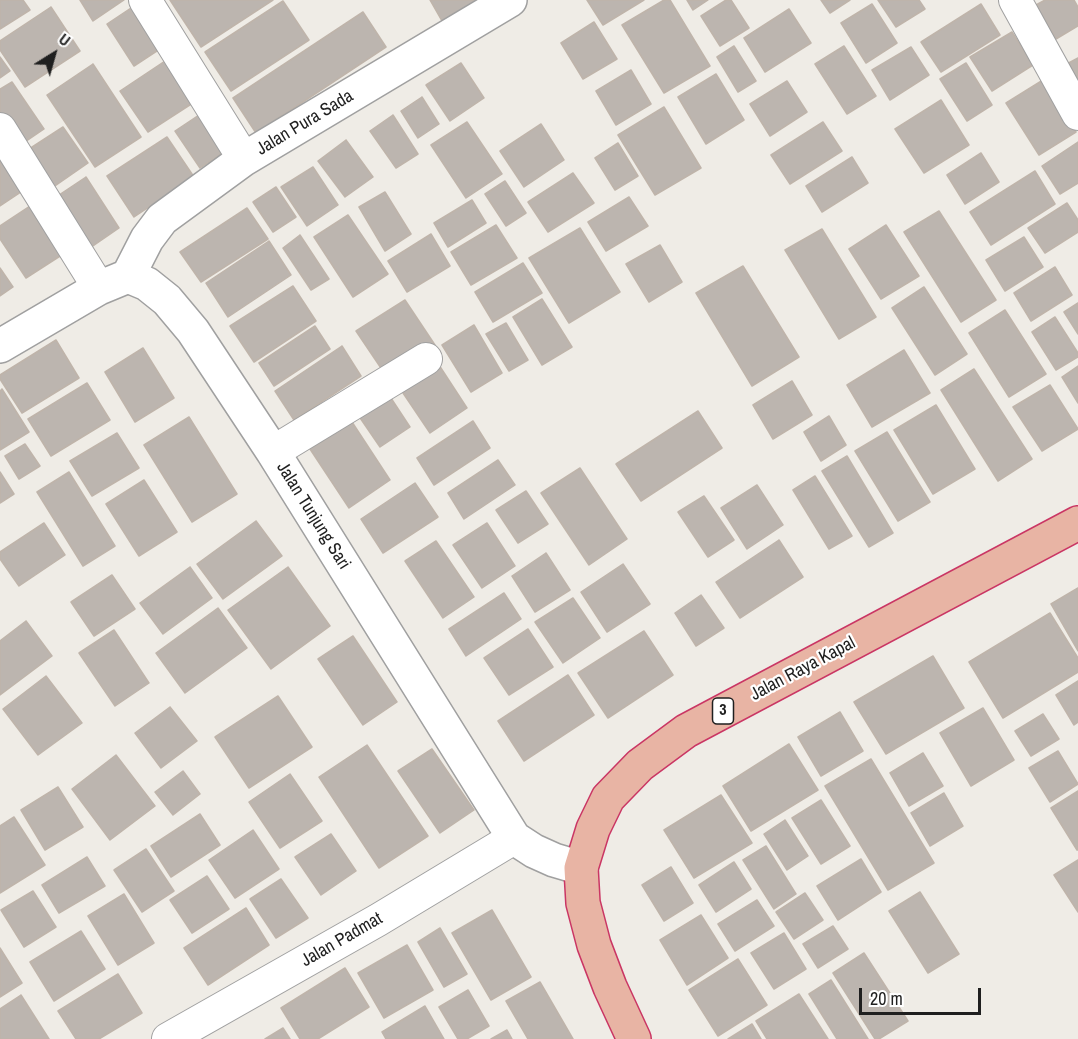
<!DOCTYPE html>
<html>
<head>
<meta charset="utf-8">
<style>
  body { margin:0 }
  #map { position:relative; width:1078px; height:1039px; overflow:hidden; background:#efece6; font-family:"Archivo Narrow",sans-serif }
  canvas { display:block }
  .north { position:absolute; left:24px; top:24px; width:60px; height:60px; -webkit-text-stroke:4px #fff; paint-order:stroke; rotate:37deg; font-size:16px; font-weight:700; line-height:24px; text-align:center; color:#1f1f1f }
  .north::after { content:''; display:block; margin:auto; width:21px; height:27px; background:#1f1f1f; clip-path:polygon(50% 0,100% 100%,50% 72%,0 100%) }
  .scale { position:absolute; left:859px; top:988px; width:122px; height:27px; box-sizing:border-box; border:3px solid #1f1f1f; border-top:0; padding-left:8px; font-size:18px; line-height:21px; white-space:nowrap; color:#1f1f1f; -webkit-text-stroke:4px #fff; paint-order:stroke }
</style>
</head>
<body>
<div id="map">
<canvas width="1078" height="1039"></canvas>
<div class="north">U</div>
<div class="scale">20 m</div>
</div>
<script>
const context = document.querySelector('canvas').getContext('2d');
context.lineJoin = 'round';
function paint(path, color) { context.fillStyle = color; context.fill(path, 'evenodd'); }
const poly = rows => new Path2D(rows.map(r => 'M' + r).join(''));
function strokePath(path, color, width, dash) { context.strokeStyle = color; context.lineWidth = width; context.lineCap = dash ? 'butt' : 'round'; context.setLineDash(dash || []); context.stroke(path); }
function drawText(font, color, halo, rows, align = 'center') {
  context.font = font + ' "Archivo Narrow",sans-serif'; context.lineWidth = 4.5; context.setLineDash([]); context.textBaseline = 'middle'; context.strokeStyle = halo; context.fillStyle = color; for (const [text, x, y, turn = 0] of rows) {
    context.save(); context.translate(x, y); context.rotate((+turn || 0) * Math.PI / 180); context.textAlign = isNaN(turn) ? turn : align; if (halo) context.strokeText(text, 0, 0); context.fillText(text, 0, 0); context.restore();
  }
}
const building = poly([
  [0,0,23,0,30,10,0,29,0,0],
  [80,0,124,0,93,21,80,0],
  [170,0,273,0,201,47,170,0],
  [430,0,478,0,442,21,430,0],
  [587,0,644,0,603,25,587,0],
  [664,0,670,0,710,66,664,93,622,25,664,0],
  [687,0,708,0,693,10,687,0],
  [726,0,731,0,749,28,720,46,701,16,726,0],
  [821,0,850,0,830,13,821,0],
  [878,0,919,0,925,9,896,27,878,0],
  [1045,0,1074,0,1078,7,1078,26,1056,39,1036,5,1045,0],
  [283,1,309,40,231,91,205,52,283,1],
  [140,2,169,43,134,66,107,24,140,2],
  [872,4,897,43,866,63,841,23,872,4],
  [981,4,1000,35,941,72,921,42,981,4],
  [51,7,80,51,25,87,0,50,0,41,51,7],
  [789,9,811,43,765,72,744,38,789,9],
  [363,12,386,47,256,133,233,98,363,12],
  [594,22,617,59,583,79,561,43,594,22],
  [1012,32,1033,65,992,91,970,57,1012,32],
  [734,46,756,81,738,92,717,57,734,46],
  [844,46,876,96,847,114,815,64,844,46],
  [911,47,929,75,890,100,872,70,911,47],
  [0,57,10,71,0,78,0,57],
  [171,57,199,99,148,132,120,91,171,57],
  [1078,58,1078,93,1063,66,1078,58],
  [461,63,484,98,450,121,426,85,461,63],
  [966,63,992,105,967,121,940,79,966,63],
  [93,64,141,137,95,167,47,95,93,64],
  [631,70,651,104,616,125,596,91,631,70],
  [716,74,744,120,706,144,678,97,716,74],
  [1043,80,1076,132,1039,155,1006,103,1043,80],
  [787,81,807,112,770,136,750,104,787,81],
  [12,82,44,129,22,144,0,112,0,89,12,82],
  [422,97,439,124,418,138,401,111,422,97],
  [941,100,969,145,924,173,895,129,941,100],
  [664,107,701,168,655,195,618,135,664,107],
  [208,109,233,146,200,168,175,131,208,109],
  [393,115,418,154,396,168,370,131,393,115],
  [467,122,502,174,466,198,431,145,467,122],
  [823,122,842,151,790,184,771,155,823,122],
  [541,124,564,160,524,187,500,151,541,124],
  [63,127,88,163,52,188,26,151,63,127],
  [167,137,194,177,134,217,107,176,167,137],
  [346,140,373,177,345,197,318,161,346,140],
  [0,142,30,186,0,206,0,142],
  [1078,142,1078,183,1060,194,1042,166,1078,142],
  [618,143,638,176,615,190,595,158,618,143],
  [981,153,999,182,965,204,947,175,981,153],
  [852,157,868,183,822,212,806,186,852,157],
  [313,167,338,205,307,226,281,187,313,167],
  [1035,171,1055,204,991,245,970,212,1035,171],
  [573,173,594,203,548,232,528,202,573,173],
  [86,177,119,228,90,248,56,197,86,177],
  [505,181,526,213,506,226,485,194,505,181],
  [276,187,296,217,273,232,253,202,276,187],
  [385,192,411,234,385,251,359,207,385,192],
  [629,197,648,226,606,251,588,222,629,197],
  [39,200,71,249,26,278,0,239,0,226,39,200],
  [472,200,486,223,448,247,434,223,472,200],
  [1067,203,1078,220,1078,232,1045,253,1028,228,1067,203],
  [247,208,268,239,201,282,180,252,247,208],
  [939,211,996,300,961,322,904,232,939,211],
  [348,215,388,274,353,297,314,237,348,215],
  [496,225,517,258,471,285,451,252,496,225],
  [886,225,919,276,881,299,849,249,886,225],
  [580,228,620,292,569,323,529,258,580,228],
  [822,229,876,317,839,339,785,250,822,229],
  [431,234,450,266,407,292,388,261,431,234],
  [300,235,329,279,311,290,283,248,300,235],
  [1024,237,1043,267,1005,291,986,260,1024,237],
  [269,241,291,275,228,317,206,283,269,241],
  [660,245,682,282,649,302,626,264,660,245],
  [523,263,542,293,493,322,475,292,523,263],
  [743,266,799,357,752,386,696,293,743,266],
  [1055,267,1072,295,1031,321,1014,293,1055,267],
  [0,268,13,287,0,296,0,268],
  [293,286,316,321,254,362,230,326,293,286],
  [924,287,967,354,935,375,892,308,924,287],
  [542,299,572,347,542,365,513,317,542,299],
  [405,300,435,345,387,377,356,331,405,300],
  [1078,303,1078,334,1064,312,1078,303],
  [1005,310,1046,374,1009,397,969,333,1005,310],
  [1055,317,1078,353,1078,357,1056,370,1032,332,1055,317],
  [506,323,528,360,509,371,486,334,506,323],
  [474,325,502,373,471,392,442,345,474,325],
  [315,326,330,349,274,386,259,363,315,326],
  [56,340,79,378,22,413,0,379,0,375,56,340],
  [342,346,361,376,294,420,275,391,342,346],
  [143,348,174,398,135,422,105,372,143,348],
  [904,350,930,393,872,427,847,385,904,350],
  [437,362,467,408,430,433,399,387,437,362],
  [1078,366,1078,403,1062,377,1078,366],
  [974,369,1032,459,998,481,941,390,974,369],
  [792,381,812,415,773,439,753,405,792,381],
  [87,383,110,420,51,456,28,419,87,383],
  [1050,385,1078,429,1042,451,1013,407,1050,385],
  [2,389,29,432,0,450,0,391,2,389],
  [385,389,410,427,380,447,354,409,385,389],
  [936,405,975,469,933,494,894,430,936,405],
  [698,411,722,448,641,501,616,464,698,411],
  [829,416,846,445,821,461,804,432,829,416],
  [189,417,237,494,192,522,144,445,189,417],
  [473,421,490,448,434,485,417,458,473,421],
  [352,422,390,480,349,508,310,449,352,422],
  [887,432,930,502,898,521,855,451,887,432],
  [117,433,139,468,92,496,70,461,117,433],
  [25,444,40,466,19,479,5,456,25,444],
  [847,456,893,533,869,547,822,471,847,456],
  [498,460,515,485,464,519,448,493,498,460],
  [580,468,627,539,589,565,541,493,580,468],
  [0,472,14,494,0,503,0,472],
  [69,472,115,546,83,566,37,492,69,472],
  [815,476,852,536,829,549,793,490,815,476],
  [144,480,177,532,139,556,106,504,144,480],
  [415,483,438,517,383,553,361,519,415,483],
  [757,485,783,525,747,549,721,508,757,485],
  [526,491,548,524,518,543,496,510,526,491],
  [704,496,734,540,708,557,678,512,704,496],
  [256,521,282,556,223,599,197,564,256,521],
  [44,523,65,555,19,586,0,559,0,552,44,523],
  [487,523,515,566,482,588,453,545,487,523],
  [779,540,803,577,740,618,716,582,779,540],
  [436,541,474,597,443,618,405,561,436,541],
  [546,553,570,590,535,612,512,576,546,553],
  [623,564,650,604,607,632,581,592,623,564],
  [190,567,212,598,163,634,140,603,190,567],
  [288,567,330,626,271,669,228,610,288,567],
  [112,575,135,609,94,636,71,602,112,575],
  [1078,588,1078,651,1051,604,1078,588],
  [504,593,521,619,466,656,449,629,504,593],
  [701,595,724,628,696,646,675,613,701,595],
  [573,598,600,638,563,663,535,622,573,598],
  [218,608,247,648,185,693,156,653,218,608],
  [1050,613,1078,658,1078,672,1003,718,969,662,1050,613],
  [26,621,52,656,0,695,0,641,26,621],
  [528,629,553,667,509,695,484,658,528,629],
  [114,630,149,683,115,706,79,653,114,630],
  [644,631,673,675,608,718,578,673,644,631],
  [353,636,397,702,363,725,318,659,353,636],
  [933,656,964,708,886,754,854,702,933,656],
  [568,675,594,715,524,761,498,721,568,675],
  [46,676,82,723,38,755,3,709,46,676],
  [1078,681,1078,722,1074,725,1056,695,1078,681],
  [278,696,312,747,249,788,215,737,278,696],
  [170,707,197,741,161,768,135,733,170,707],
  [983,708,1014,760,971,786,940,733,983,708],
  [840,712,863,751,821,776,798,737,840,712],
  [1043,714,1059,739,1031,756,1015,731,1043,714],
  [789,744,818,790,751,831,723,786,789,744],
  [367,745,428,836,379,868,319,777,367,745],
  [432,749,474,810,440,833,398,771,432,749],
  [1058,751,1078,784,1050,802,1029,768,1058,751],
  [923,753,943,786,909,806,890,773,923,753],
  [116,755,155,806,110,840,72,789,116,755],
  [871,759,934,863,888,890,825,786,871,759],
  [183,771,200,794,173,815,155,792,183,771],
  [290,774,322,821,280,848,249,802,290,774],
  [58,787,83,827,45,850,21,810,58,787],
  [1078,791,1078,850,1077,850,1051,808,1078,791],
  [944,793,963,826,930,846,911,813,944,793],
  [721,795,752,843,694,878,664,830,721,795],
  [821,800,850,846,821,864,792,818,821,800],
  [200,814,220,845,171,877,151,846,200,814],
  [14,817,45,865,0,893,0,826,14,817],
  [785,820,808,856,787,870,764,834,785,820],
  [253,830,279,869,235,898,209,860,253,830],
  [331,834,356,871,321,895,295,857,331,834],
  [766,846,796,894,774,909,743,860,766,846],
  [146,849,174,891,142,912,114,870,146,849],
  [87,857,105,886,59,913,42,885,87,857],
  [861,859,881,892,838,920,817,886,861,859],
  [1078,860,1078,912,1054,875,1078,860],
  [734,862,751,889,716,912,699,885,734,862],
  [671,867,693,903,664,921,642,885,671,867],
  [207,876,229,909,192,933,170,900,207,876],
  [281,879,308,918,276,938,250,899,281,879],
  [33,891,56,927,24,947,1,910,33,891],
  [920,892,959,954,928,973,889,911,920,892],
  [805,893,823,920,794,939,776,912,805,893],
  [124,894,154,943,118,965,88,916,124,894],
  [757,900,774,926,735,951,718,924,757,900],
  [246,908,269,945,208,985,184,948,246,908],
  [492,910,531,977,491,1000,452,933,492,910],
  [701,915,728,958,687,985,660,940,701,915],
  [833,926,848,949,818,968,803,944,833,926],
  [440,928,467,974,444,987,418,942,440,928],
  [81,931,105,969,54,1001,30,962,81,931],
  [784,933,806,969,774,989,751,953,784,933],
  [407,945,433,990,384,1018,358,973,407,945],
  [0,948,22,983,0,997,0,948],
  [864,953,908,1021,879,1039,875,1039,833,973,864,953],
  [738,959,767,1005,718,1036,689,990,738,959],
  [345,968,369,1007,318,1039,300,1039,281,1008,345,968],
  [118,974,142,1013,99,1039,76,1039,58,1011,118,974],
  [831,980,868,1039,837,1039,809,994,831,980],
  [540,982,573,1039,528,1039,506,1001,540,982],
  [468,990,489,1026,467,1039,458,1039,439,1007,468,990],
  [799,994,828,1039,767,1039,756,1021,799,994],
  [21,995,49,1039,0,1039,0,1009,21,995],
  [425,1006,444,1039,386,1039,382,1032,425,1006],
  [752,1024,761,1039,728,1039,752,1024],
  [283,1028,290,1039,265,1039,283,1028],
  [507,1030,512,1039,491,1039,507,1030]
]);
const minor = poly([
  [145,0,244,159],
  [1015,0,1078,114],
  [0,129,99,288],
  [273,452,426,359],
  [168,1039,378,920,514,838]
]);
const tertiary = poly([
  [128,276,147,239,162,219,244,159,510,0],
  [0,346,99,288,128,276,147,284,167,300,193,331,273,452,514,838,534,851,554,860,581,868]
]);
const trunk = poly([
  [634,1039,610,987,594,945,583,903,581,868,593,829,608,798,640,765,686,731,1078,523]
]);
const shields = [
  [723,711,21]
];
const shieldNames = [
  ["3",723,711]
];
const streetNames = [
  ["Jalan Pura Sada",305,123,-31],
  ["Jalan Tunjung Sari",313,516,58],
  ["Jalan Raya Kapal",803,669,-28],
  ["Jalan Padmat",342,940,-30]
];
paint(building, '#bcb5af');
strokePath(building, '#bfb4aa', 1.5);
strokePath(minor, '#a0a0a0', 34);
strokePath(tertiary, '#a0a0a0', 36);
strokePath(trunk, '#ca3664', 36);
strokePath(minor, '#fff', 32);
strokePath(tertiary, '#fff', 33);
strokePath(trunk, '#e8b4a4', 33);
for (const [x, y, w] of shields) { const box = new Path2D(); box.roundRect(x - w / 2, y - 13, w, 26, 4.5); context.fillStyle = '#fff'; context.fill(box); strokePath(box, '#1f1f1f', 1.5); }
drawText('bold 16px', '#1f1f1f', null, shieldNames);
drawText('18px', '#1f1f1f', '#fff', streetNames);
</script>
</body>
</html>
